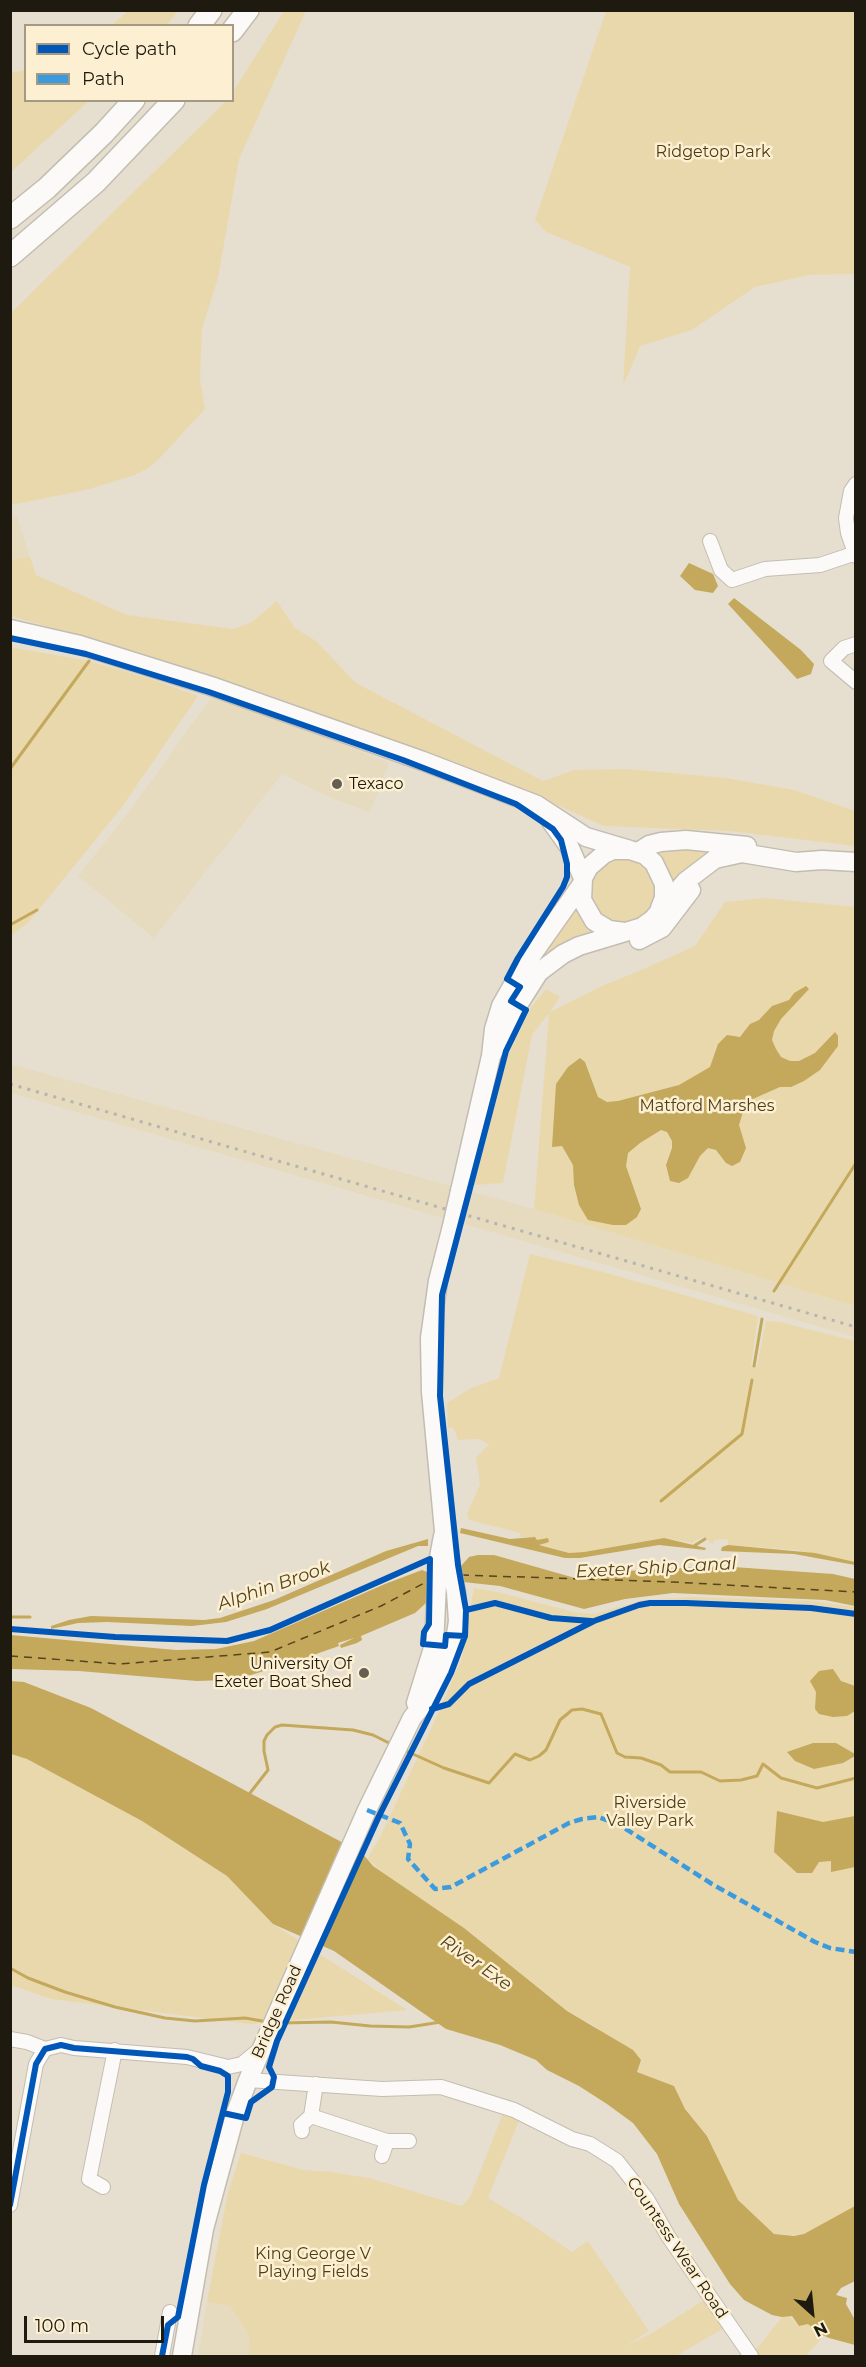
<!DOCTYPE html>
<html>
<head>
<meta charset="utf-8">
<style>
  body { margin:0 }
  #map { position:relative; width:866px; height:2367px; overflow:hidden; background:#e6dfcf; font-family:Montserrat,sans-serif }
  canvas { display:block }
  .frame { position:absolute; inset:0; border:12px solid #1e1a0f; pointer-events:none }
  .legend { position:absolute; left:24px; top:24px; width:210px; height:78px; box-sizing:border-box; background:#fdf0d2; border:2px solid #a49a84; margin:0; padding:8px 10px; list-style:none; font-size:18px; color:#1e1a0f }
  .legend li { display:flex; align-items:center; gap:12px; height:30px }
  .legend b { width:30px; border:2px solid #a49a84 }
  .north { position:absolute; left:782px; top:2283px; width:60px; height:60px; -webkit-text-stroke:4px #fdf0d2; paint-order:stroke; rotate:153deg; font-size:16px; font-weight:700; line-height:24px; text-align:center; color:#1e1a0f }
  .north::after { content:''; display:block; margin:auto; width:21px; height:27px; background:#1e1a0f; clip-path:polygon(50% 0,100% 100%,50% 72%,0 100%) }
  .scale { position:absolute; left:24px; top:2316px; width:140px; height:27px; box-sizing:border-box; border:3px solid #1e1a0f; border-top:0; padding-left:8px; font-size:18px; line-height:21px; white-space:nowrap; color:#1e1a0f; -webkit-text-stroke:4px #fdf0d2; paint-order:stroke }
</style>
</head>
<body>
<div id="map">
<canvas width="866" height="2367"></canvas>
<div class="frame"></div>
<ul class="legend">
<li><b style="height:8px;background:#0057b8"></b>Cycle path</li>
<li><b style="height:8px;background:#3c9bde"></b>Path</li>
</ul>
<div class="north">N</div>
<div class="scale">100 m</div>
</div>
<script>
const context = document.querySelector('canvas').getContext('2d');
context.lineJoin = 'round';
function paint(path, color) { context.fillStyle = color; context.fill(path, 'evenodd'); }
const poly = rows => new Path2D(rows.map(r => 'M' + r).join(''));
function strokePath(path, color, width, dash) { context.strokeStyle = color; context.lineWidth = width; context.lineCap = dash ? 'butt' : 'round'; context.setLineDash(dash || []); context.stroke(path); }
function drawText(font, color, halo, rows, align = 'center') {
  context.font = font + ' Montserrat,sans-serif'; context.lineWidth = 5; context.setLineDash([]); context.textBaseline = 'middle'; context.strokeStyle = halo; context.fillStyle = color; for (const [text, x, y, turn = 0] of rows) {
    context.save(); context.translate(x, y); context.rotate((+turn || 0) * Math.PI / 180); context.textAlign = isNaN(turn) ? turn : align; if (halo) context.strokeText(text, 0, 0); context.fillText(text, 0, 0); context.restore();
  }
}
const built = poly([
  [17,516,30,557,11,559,11,517],
  [211,698,282,720,389,763,370,812,331,798,282,774,154,938,78,876,131,809],
  [10,1064,534,1209,855,1306,855,1337,11,1093],
  [207,2302,230,2306,247,2331,250,2343,248,2356,198,2356]
]);
const green = poly([
  [128,11,128,10,178,11,167,25,112,25],
  [284,11,306,11,239,159,218,278,202,329,200,379,205,409,159,459,147,469,132,476,86,490,11,505,11,313,226,101,232,100,233,92],
  [606,11,856,11,855,274,809,275,755,287,692,330,640,346,623,386,630,267,546,232,535,220],
  [25,70,26,100,89,101,11,172,11,73],
  [30,557,36,575,127,615,233,629,252,622,277,601,295,628,316,641,356,683,543,781,574,770,628,769,726,778,794,790,855,811,855,846,729,831,604,826,521,789,267,694,139,653,11,616,10,559],
  [10,647,89,661,151,679,198,696,122,807,28,923,11,935],
  [662,848,722,849,674,891,653,854],
  [618,857,635,858,649,866,658,881,652,913,622,927,606,922,594,910,589,894,592,877,602,864],
  [765,898,855,907,855,1306,534,1209,549,1013,532,1035,503,1183,474,1185,508,1055,532,1006,546,989,560,997,550,1012,602,986,639,971,695,946,725,902],
  [578,906,598,933,529,967,561,932],
  [530,1254,603,1272,758,1316,751,1366,757,1366,766,1321,780,1322,855,1341,855,1562,796,1550,728,1545,728,1539,714,1540,713,1544,703,1537,692,1543,663,1538,584,1552,569,1553,537,1544,535,1537,520,1537,520,1533,469,1520,467,1514,480,1484,476,1458,489,1444,479,1439,458,1440,453,1427,448,1428,447,1403,471,1388,499,1378],
  [474,1588,497,1592,574,1612,594,1614,643,1600,691,1597,812,1601,855,1607,855,2209,805,2236,774,2234,738,2201,707,2135,685,2109,674,2086,637,2072,596,2027,567,2011,464,1928,390,1878,367,1859,378,1841,438,1714,462,1657],
  [11,1754,27,1759,142,1821,227,1876,273,1924,407,2010,250,2024,51,1999,11,1985],
  [504,2111,520,2118,488,2198,525,2220,572,2252,588,2241,649,2331,626,2346,652,2333,704,2300,724,2328,676,2356,248,2356,250,2343,247,2331,230,2306,207,2302,228,2192,241,2153,304,2170,331,2172,369,2178,462,2206,470,2197],
  [789,2315,797,2325,808,2324,818,2333,825,2335,806,2356,759,2356,754,2352,782,2317]
]);
const water = poly([
  [689,563,713,574,718,586,713,593,695,590,680,576],
  [734,598,801,650,814,664,811,674,797,679,728,604],
  [806,986,809,989,781,1019,774,1031,772,1040,776,1049,781,1057,790,1061,799,1061,815,1053,835,1032,838,1036,838,1046,820,1070,804,1081,791,1087,780,1087,746,1102,739,1125,746,1148,740,1162,732,1166,726,1163,716,1150,708,1148,700,1156,688,1178,679,1183,670,1181,666,1165,672,1148,672,1141,667,1132,661,1130,640,1143,628,1153,626,1166,641,1209,637,1217,626,1225,613,1225,588,1220,579,1205,574,1185,573,1165,562,1146,552,1147,556,1084,568,1067,580,1058,585,1062,598,1097,607,1102,618,1101,679,1085,710,1067,718,1044,727,1035,740,1037,750,1024,759,1020,772,1006,789,1000,794,993],
  [461,1528,510,1539,535,1537,537,1540,548,1538,549,1542,539,1545,569,1553,584,1552,664,1538,706,1548,705,1550,659,1545,580,1558,565,1558,460,1533],
  [428,1539,428,1546,418,1546,267,1609,226,1622,192,1626,107,1622,78,1623,51,1629,51,1626,69,1620,91,1616,204,1620,220,1618,274,1600,386,1551],
  [728,1545,815,1553,855,1562,855,1565,794,1554,721,1551,722,1547],
  [478,1555,494,1555,575,1578,587,1578,627,1571,719,1566,833,1574,855,1579,855,1606,825,1600,673,1593,625,1599,584,1609,500,1586,463,1582,446,1585,415,1613,361,1636,362,1640,357,1643,341,1648,340,1645,354,1638,338,1643,339,1646,296,1661,251,1675,225,1680,197,1681,79,1671,11,1669,11,1635,176,1650,216,1649,254,1641,385,1584,422,1570,427,1572,461,1566,469,1557],
  [833,1669,841,1681,855,1686,855,1711,847,1716,833,1717,819,1714,815,1709,816,1692,810,1681,819,1671],
  [10,1681,24,1682,91,1708,362,1853,373,1866,464,1928,567,2011,633,2050,641,2060,637,2072,674,2086,685,2109,707,2136,738,2200,774,2234,794,2236,804,2234,855,2206,855,2281,841,2288,836,2295,847,2298,846,2304,855,2320,855,2345,829,2338,818,2333,808,2324,799,2326,792,2316,782,2317,772,2315,744,2300,730,2284,679,2204,657,2154,633,2123,607,2104,579,2086,547,2070,536,2060,500,2045,446,2029,334,1951,273,1924,227,1876,142,1821,27,1759,11,1754],
  [813,1743,836,1743,855,1754,855,1756,843,1763,814,1769,795,1761,787,1752],
  [777,1811,823,1822,855,1816,855,1867,831,1872,831,1861,819,1862,812,1873,797,1873,774,1852]
]);
const stream = poly([
  [10,769,89,661],
  [10,925,37,910],
  [774,1291,856,1163],
  [754,1366,762,1319],
  [661,1501,742,1434,752,1380],
  [694,1546,705,1539],
  [10,1617,30,1617],
  [404,1750,444,1768,489,1783,515,1754,530,1760,539,1756,546,1750,560,1720,572,1710,582,1709,601,1714,617,1753,625,1757,641,1758,661,1765,670,1772,701,1772,720,1781,741,1780,757,1776,763,1764,781,1778,817,1788,856,1778],
  [250,1793,268,1770,264,1751,264,1741,267,1735,275,1727,282,1725,353,1730,373,1735,393,1745],
  [10,1968,28,1978,65,1992,115,2007,165,2018,195,2021,245,2018,268,2022],
  [281,2023,331,2022,370,2026,409,2027,441,2022]
]);
const ferry = poly([
  [461,1575,673,1582,856,1592],
  [10,1656,120,1664,270,1652,381,1606,430,1580]
]);
const minor = poly([
  [856,484,851,491,846,518,848,533,856,556],
  [710,541,721,570,732,580,765,569,820,565,853,554],
  [856,644,844,648,831,661,856,682],
  [10,2039,27,2042,45,2049,61,2045,74,2048,187,2057,228,2067,242,2064,259,2050],
  [248,2080,382,2089,441,2087,514,2110,572,2139,590,2144,617,2161,647,2199,668,2236,751,2356],
  [316,2084,311,2116,387,2141,409,2141],
  [302,2131,301,2125,311,2116],
  [382,2156,387,2141],
  [103,2187,89,2179,115,2050],
  [10,2205,36,2064,45,2049],
  [162,2356,170,2312]
]);
const major = poly([
  [10,629,80,645,211,686,423,761,537,805,586,837,630,850],
  [550,820,570,848,583,878],
  [638,852,649,845,661,842,686,840,747,846],
  [625,932,609,930,594,921,582,900,583,878,589,867,604,854,613,850,630,850,645,855,654,863,664,884,664,898,660,908],
  [639,940,662,928,691,890],
  [491,1056,518,1005,539,972,563,954,579,946,642,927,653,919,686,881,715,859,742,853,796,862,822,860,856,862],
  [460,1191,491,1056,494,1029,501,1006,522,969,582,884],
  [416,1703,434,1645,438,1563,443,1536],
  [182,2356,204,2229,235,2115,248,2080,367,1810,412,1718,429,1697,442,1674,455,1641,458,1621,456,1592,444,1531,431,1392,430,1338,438,1281,452,1226]
]);
const highway = poly([
  [199,26,211,10],
  [232,31,248,10],
  [10,218,47,188,104,133,134,100],
  [10,256,96,182,174,100]
]);
const rail = poly([
  [10,1084,856,1327]
]);
const majorBridge = poly([
  [452,1226,460,1191]
]);
const quiet = poly([
  [367,1810,400,1823,410,1844,408,1859,435,1889,451,1887,569,1823,582,1819,598,1817,618,1824,712,1884,815,1942,830,1948,856,1952]
]);
const cycleway = poly([
  [10,638,86,654,209,692,403,760,516,804,553,829,561,840,567,864,567,877,563,887,518,958,507,979,520,987,511,1001,526,1010,506,1051,442,1295,440,1396,458,1565,466,1610,465,1636,451,1673,379,1816,277,2041,269,2067,274,2077,272,2087,251,2102,246,2118,223,2113],
  [466,1610,495,1603,551,1618,591,1621],
  [10,1629,115,1637,227,1641,270,1630,430,1559,429,1624,424,1632,423,1644,445,1646,446,1635,465,1636],
  [432,1709,449,1704,469,1684,594,1621,639,1605,650,1603,686,1603,811,1608,856,1614],
  [10,2205,36,2064,45,2049,61,2045,74,2048,187,2057,193,2059,201,2066,220,2071,228,2076,228,2092,204,2185,178,2317,168,2325,162,2356]
]);
const markers = [
  [337,784,6,"#645f52"],
  [364,1673,6,"#645f52"]
];
const parkNames = [
  ["Ridgetop Park",713,152],
  ["Matford Marshes",707,1106],
  ["Riverside",650,1803],
  ["Valley Park",650,1821],
  ["King George V",313,2254],
  ["Playing Fields",313,2272]
];
const poiNames = [
  ["Texaco",349,784],
  ["University Of",352,1664,"right"],
  ["Exeter Boat Shed",352,1682,"right"]
];
const streetNames = [
  ["Bridge Road",277,2012,-66],
  ["Countess Wear Road",677,2248,56]
];
const waterNames = [
  ["Exeter Ship Canal",656,1568,-3],
  ["Alphin Brook",274,1586,-19],
  ["River Exe",476,1963,35]
];
paint(built, '#e6dbbf');
paint(green, '#ead8ad');
paint(water, '#c4a85b');
strokePath(stream, '#c4a85b', 3);
strokePath(ferry, '#55451c', 1.5, [8, 6]);
strokePath(minor, '#c3bdb1', 16);
strokePath(major, '#c3bdb1', 21);
strokePath(highway, '#c3bdb1', 24);
strokePath(minor, '#fbfaf8', 14);
strokePath(major, '#fbfaf8', 18);
strokePath(highway, '#fbfaf8', 21);
strokePath(rail, '#b5b4b0', 3, [3, 6]);
strokePath(majorBridge, '#c3bdb1', 21, []);
strokePath(majorBridge, '#fbfaf8', 18);
strokePath(quiet, '#3c9bde', 4.5, [9, 4.5]);
strokePath(cycleway, '#0057b8', 6);
for (const [x, y, r, color] of markers) { const dot = new Path2D(); dot.arc(x, y, r, 0, 2 * Math.PI); context.fillStyle = color; context.fill(dot); strokePath(dot, '#fdf0d2', 2); }
drawText('16px', '#4c3d13', '#fdf0d2', parkNames);
drawText('16px', '#1e1a0f', '#fdf0d2', poiNames, 'left');
drawText('16px', '#1e1a0f', '#fdf0d2', streetNames);
drawText('italic 18px', '#55451c', '#fdf0d2', waterNames);
</script>
</body>
</html>
